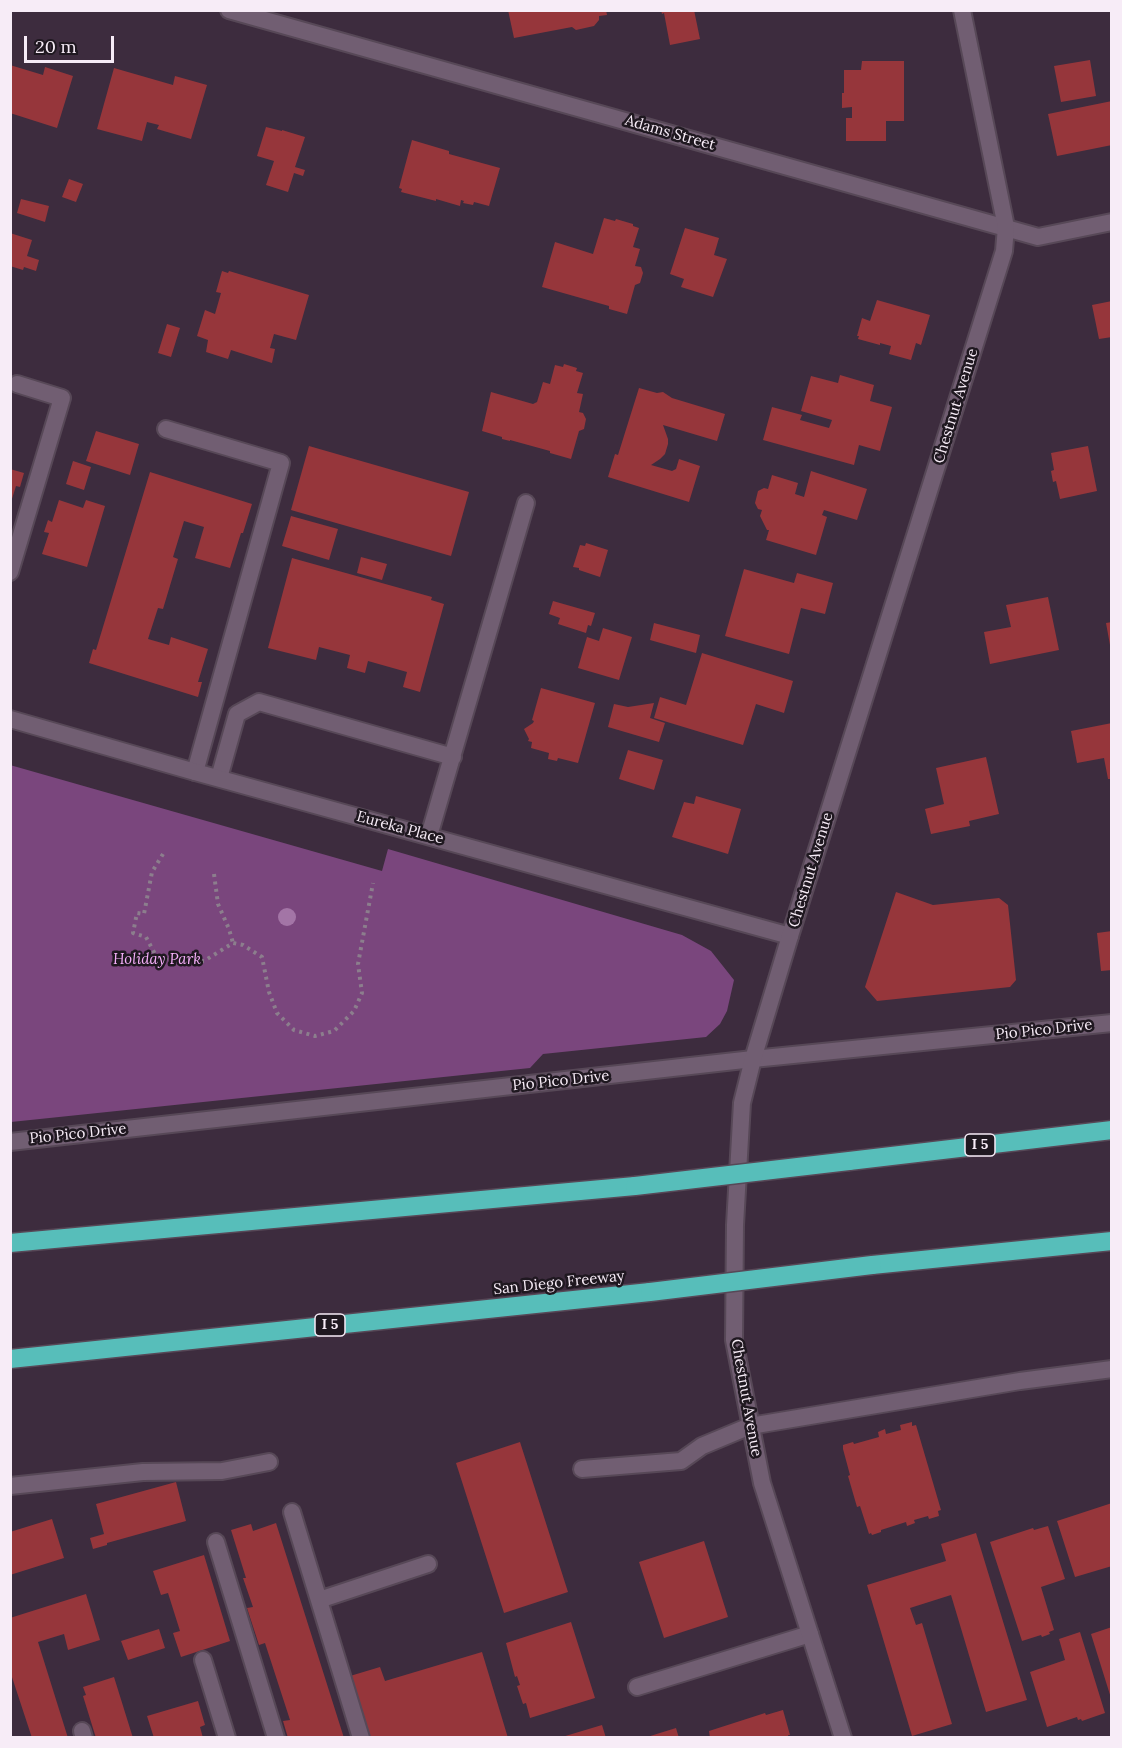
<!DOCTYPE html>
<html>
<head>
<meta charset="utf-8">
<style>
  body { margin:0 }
  #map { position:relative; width:1122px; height:1748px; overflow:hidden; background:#3d2c3e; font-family:Lora,serif }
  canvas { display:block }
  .frame { position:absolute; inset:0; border:12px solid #f7ecf7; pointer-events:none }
  .scale { position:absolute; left:24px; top:36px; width:90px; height:27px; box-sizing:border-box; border:3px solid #f7ecf7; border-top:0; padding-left:8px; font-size:18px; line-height:21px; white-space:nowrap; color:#f7ecf7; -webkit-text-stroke:4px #1f1820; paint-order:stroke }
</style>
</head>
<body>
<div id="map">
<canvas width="1122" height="1748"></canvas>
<div class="frame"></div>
<div class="scale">20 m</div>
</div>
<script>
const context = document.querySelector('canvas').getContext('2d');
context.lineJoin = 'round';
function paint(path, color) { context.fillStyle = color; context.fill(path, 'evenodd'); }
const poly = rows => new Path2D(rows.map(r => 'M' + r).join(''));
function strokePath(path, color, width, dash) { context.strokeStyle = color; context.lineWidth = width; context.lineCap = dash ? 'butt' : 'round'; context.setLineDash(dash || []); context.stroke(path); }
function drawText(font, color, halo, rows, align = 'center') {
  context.font = font + ' Lora,serif'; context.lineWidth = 5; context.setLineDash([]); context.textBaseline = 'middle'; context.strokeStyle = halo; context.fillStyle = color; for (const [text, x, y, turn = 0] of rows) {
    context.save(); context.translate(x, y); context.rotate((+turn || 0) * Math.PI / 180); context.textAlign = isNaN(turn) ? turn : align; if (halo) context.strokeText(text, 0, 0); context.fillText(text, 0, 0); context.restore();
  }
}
const green = poly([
  [10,765,382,871,388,849,682,935,711,951,734,980,727,1011,720,1024,706,1037,543,1054,530,1068,11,1122]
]);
const building = poly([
  [508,10,606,10,607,15,599,16,599,20,594,26,576,30,572,27,514,38],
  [661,10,694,10,700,39,670,45,664,13,662,14],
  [1090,60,1096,96,1061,102,1054,66],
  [862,61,904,61,904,121,886,121,886,141,846,141,846,118,852,118,852,107,842,108,842,93,844,93,844,70,861,70],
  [10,65,43,75,45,67,73,76,57,128,10,113],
  [114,68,173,85,175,76,207,85,191,139,157,129,159,125,147,122,142,141,97,129],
  [1112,101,1112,145,1057,156,1048,114],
  [266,127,282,131,282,130,305,137,295,167,305,170,303,176,294,173,288,192,266,185,274,161,257,156],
  [412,140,449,151,449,154,500,168,489,206,474,202,473,205,463,203,464,201,461,200,460,206,436,199,436,201,401,192,402,189,399,188],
  [69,179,83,184,76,202,62,197],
  [21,199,49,206,45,222,17,213],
  [604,218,615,221,616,219,633,224,633,226,639,228,633,247,640,249,635,266,641,267,643,273,640,283,635,285,627,314,609,309,609,306,542,287,555,242,593,254],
  [685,228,719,238,714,255,727,259,713,297,681,287,684,279,670,274],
  [10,233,32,240,27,256,39,260,36,271,24,267,23,270,10,266],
  [222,271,228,273,229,271,309,295,296,340,274,334,270,348,275,349,272,363,231,350,228,359,206,352,208,340,197,336,205,310,215,314,221,293,216,292],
  [877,300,930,315,921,345,916,343,911,360,889,354,891,346,880,343,880,345,858,339,859,336,857,336,862,318,870,321],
  [1112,301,1112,337,1099,339,1092,305],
  [167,324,180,328,171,357,158,353],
  [564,364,577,368,576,371,583,373,577,393,583,394,579,412,583,413,586,419,584,429,579,431,571,459,550,453,550,451,510,440,510,441,502,439,502,437,482,431,491,392,533,404,537,402,543,382,550,384,555,365,563,367],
  [840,375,874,385,870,401,892,407,880,451,859,445,854,465,763,440,772,407,802,415,800,420,829,428,832,420,801,411,811,376,838,383],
  [639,388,657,393,663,392,672,398,725,414,717,441,663,425,668,439,668,444,665,454,660,459,651,465,672,471,676,469,679,459,700,466,689,502,608,477,615,454,618,455],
  [96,431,139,444,130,475,86,461],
  [309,446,469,492,451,556,291,510],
  [1088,446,1097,491,1060,499,1056,481,1053,482,1051,471,1054,470,1051,453],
  [73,461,91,467,84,490,66,484],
  [10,469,24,473,20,487,16,486,11,502],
  [811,471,867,489,857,520,824,510,822,515,827,517,816,555,766,540,769,530,767,530,760,516,762,510,758,509,755,503,758,491,764,488,768,489,772,475,798,483,795,494,804,497],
  [150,472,252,504,243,533,241,533,230,568,195,558,204,527,184,521,173,557,178,559,163,609,158,608,148,639,169,645,171,637,208,649,198,682,202,682,198,697,89,663,93,649,96,650],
  [59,500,83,508,86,500,105,506,87,567,42,554,49,533,44,532,48,520,52,522],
  [291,516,338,529,329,560,282,546],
  [586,543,608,550,600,577,579,570,579,568,573,567,580,545,585,546],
  [361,557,387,564,382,580,357,573],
  [292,558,432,597,431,600,444,604,420,692,403,687,407,672,368,661,365,673,347,668,350,655,319,647,316,660,268,648],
  [744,569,794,583,797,573,833,583,825,614,801,608,789,654,725,636],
  [1048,597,1059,650,990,664,984,632,1011,627,1006,605],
  [553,601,595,613,591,626,588,625,586,633,558,624,560,618,549,614],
  [1112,622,1112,645,1110,645,1106,623],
  [654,623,700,635,696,653,650,640],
  [603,628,632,637,619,680,578,668,587,637,599,641],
  [702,653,793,681,784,713,756,704,743,745,654,718,660,697,686,705],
  [541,688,595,703,578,763,558,758,557,761,548,759,549,753,531,748,532,742,528,741,529,739,524,729,533,723,534,721,532,720],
  [654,703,650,718,665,723,659,742,608,727,614,704,628,707],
  [1112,723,1112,779,1108,779,1104,758,1077,763,1071,731],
  [628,750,663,760,654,790,619,779],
  [986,757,999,814,969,821,970,826,931,834,925,809,944,804,936,768],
  [696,796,741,809,728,854,672,837,684,802,694,804],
  [896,892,933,905,999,898,1008,905,1016,980,1010,987,877,1001,865,987],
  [1112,931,1112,970,1101,971,1097,933],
  [912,1422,912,1426,916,1425,941,1510,938,1511,939,1516,929,1519,928,1516,914,1520,915,1523,907,1526,906,1522,881,1530,881,1532,872,1535,871,1533,869,1534,860,1506,857,1507,848,1476,850,1475,843,1449,843,1445,853,1442,854,1444,879,1437,878,1432,885,1429,886,1434,901,1430,900,1425],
  [520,1442,568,1592,504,1613,456,1463],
  [176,1482,186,1521,107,1543,107,1545,93,1549,90,1538,104,1534,96,1504],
  [1112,1503,1112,1566,1075,1577,1057,1521],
  [52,1519,64,1558,10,1575,10,1532],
  [276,1523,344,1738,288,1738,283,1721,290,1720,265,1643,259,1645,247,1608,253,1607,243,1578,246,1578,231,1530,251,1524,253,1531],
  [1048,1526,1065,1579,1041,1587,1054,1630,1049,1632,1050,1634,1042,1637,1041,1635,1022,1641,990,1542,1033,1528,1034,1530],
  [976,1533,1027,1700,986,1712,951,1595,910,1608,916,1625,922,1623,952,1724,912,1736,867,1585,946,1561,941,1544],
  [704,1541,728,1617,664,1638,639,1562],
  [204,1555,230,1641,181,1657,173,1633,180,1631,168,1593,161,1595,153,1571],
  [86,1594,100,1640,68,1650,64,1634,38,1642,68,1738,32,1738,10,1671,10,1618],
  [571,1622,595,1698,530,1718,526,1703,523,1704,517,1686,520,1685,517,1676,515,1677,506,1643],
  [1112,1627,1112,1698,1111,1698,1091,1634],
  [159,1629,165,1648,128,1660,121,1641],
  [1080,1632,1105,1713,1082,1721,1081,1719,1078,1720,1077,1717,1047,1727,1030,1672,1065,1660,1059,1639],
  [482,1652,508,1738,368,1738,350,1676,380,1667,385,1681],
  [114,1677,133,1738,96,1738,83,1696,86,1695,83,1687],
  [198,1701,205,1725,200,1727,203,1738,154,1738,147,1716],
  [783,1710,790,1735,788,1735,789,1738,710,1738,709,1731,765,1713,766,1715],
  [602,1725,606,1738,562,1738,562,1737],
  [676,1728,679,1738,647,1738,647,1737]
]);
const path = poly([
  [163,854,152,872,144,914,137,913,133,933,146,937,155,954,176,964,204,961,233,943,243,945,262,957,269,992,277,1013,294,1030,315,1036,334,1031,354,1011,362,993,358,964,373,883],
  [214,874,218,904,229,929,233,943]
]);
const service = poly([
  [166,429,281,463,195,772],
  [10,572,62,398,17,384],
  [219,778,237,714,259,702,453,757],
  [429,836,526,503],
  [582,1469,681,1461,702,1446,750,1426,1020,1381,1112,1369],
  [10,1486,143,1472,222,1471,269,1462],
  [292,1512,361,1738],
  [216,1542,276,1738],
  [319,1600,428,1564],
  [203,1660,227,1738],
  [637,1687,810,1634],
  [82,1731,84,1738]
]);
const minor = poly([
  [229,10,1038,237,1112,222]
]);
const tertiary = poly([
  [10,719,195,772,790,936],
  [10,1142,753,1059,1112,1023]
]);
const secondary = poly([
  [843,1738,762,1483,734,1340,735,1225,742,1103,753,1059,790,936,1004,251,1006,227,962,10]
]);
const motorway = poly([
  [849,1161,1112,1130],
  [10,1243,635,1186],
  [872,1265,1112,1241],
  [10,1359,650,1292]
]);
const motorwayBridge = poly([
  [635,1186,849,1161],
  [650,1292,872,1265]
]);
const trees = [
  [287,917]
];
const shields = [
  [980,1145,30],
  [330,1325,30]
];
const shieldNames = [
  ["I 5",980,1145],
  ["I 5",330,1325]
];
const streetNames = [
  ["Adams Street",670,133,16],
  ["Chestnut Avenue",956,406,-73],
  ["Eureka Place",400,828,15],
  ["Chestnut Avenue",811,870,-73],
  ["Pio Pico Drive",1044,1030,-6],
  ["Pio Pico Drive",561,1081,-6],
  ["Pio Pico Drive",78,1134,-6],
  ["San Diego Freeway",559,1283,-6],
  ["Chestnut Avenue",746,1398,80]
];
const parkNames = [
  ["Holiday Park",157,960]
];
paint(green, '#7a467d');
paint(building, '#96363b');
strokePath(service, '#574857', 20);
strokePath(minor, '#574857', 20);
strokePath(tertiary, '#574857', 20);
strokePath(secondary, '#574857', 20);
strokePath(motorway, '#574857', 21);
strokePath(path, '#8c7e8d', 4, [3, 4.5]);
strokePath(service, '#715e72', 16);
strokePath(minor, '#715e72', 16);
strokePath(tertiary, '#715e72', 16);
strokePath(secondary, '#715e72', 16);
strokePath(motorway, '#57beba', 18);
strokePath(motorwayBridge, '#574857', 21, []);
strokePath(motorwayBridge, '#57beba', 18);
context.fillStyle = '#a375a6';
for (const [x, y] of trees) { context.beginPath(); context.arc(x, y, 9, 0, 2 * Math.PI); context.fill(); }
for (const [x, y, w] of shields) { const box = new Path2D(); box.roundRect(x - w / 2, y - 11, w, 22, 4.5); context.fillStyle = '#1f1820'; context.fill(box); strokePath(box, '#f7ecf7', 1.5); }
drawText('bold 14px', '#f7ecf7', null, shieldNames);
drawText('15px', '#f7ecf7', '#1f1820', streetNames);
drawText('italic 15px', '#f7b0fb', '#1f1820', parkNames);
</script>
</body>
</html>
